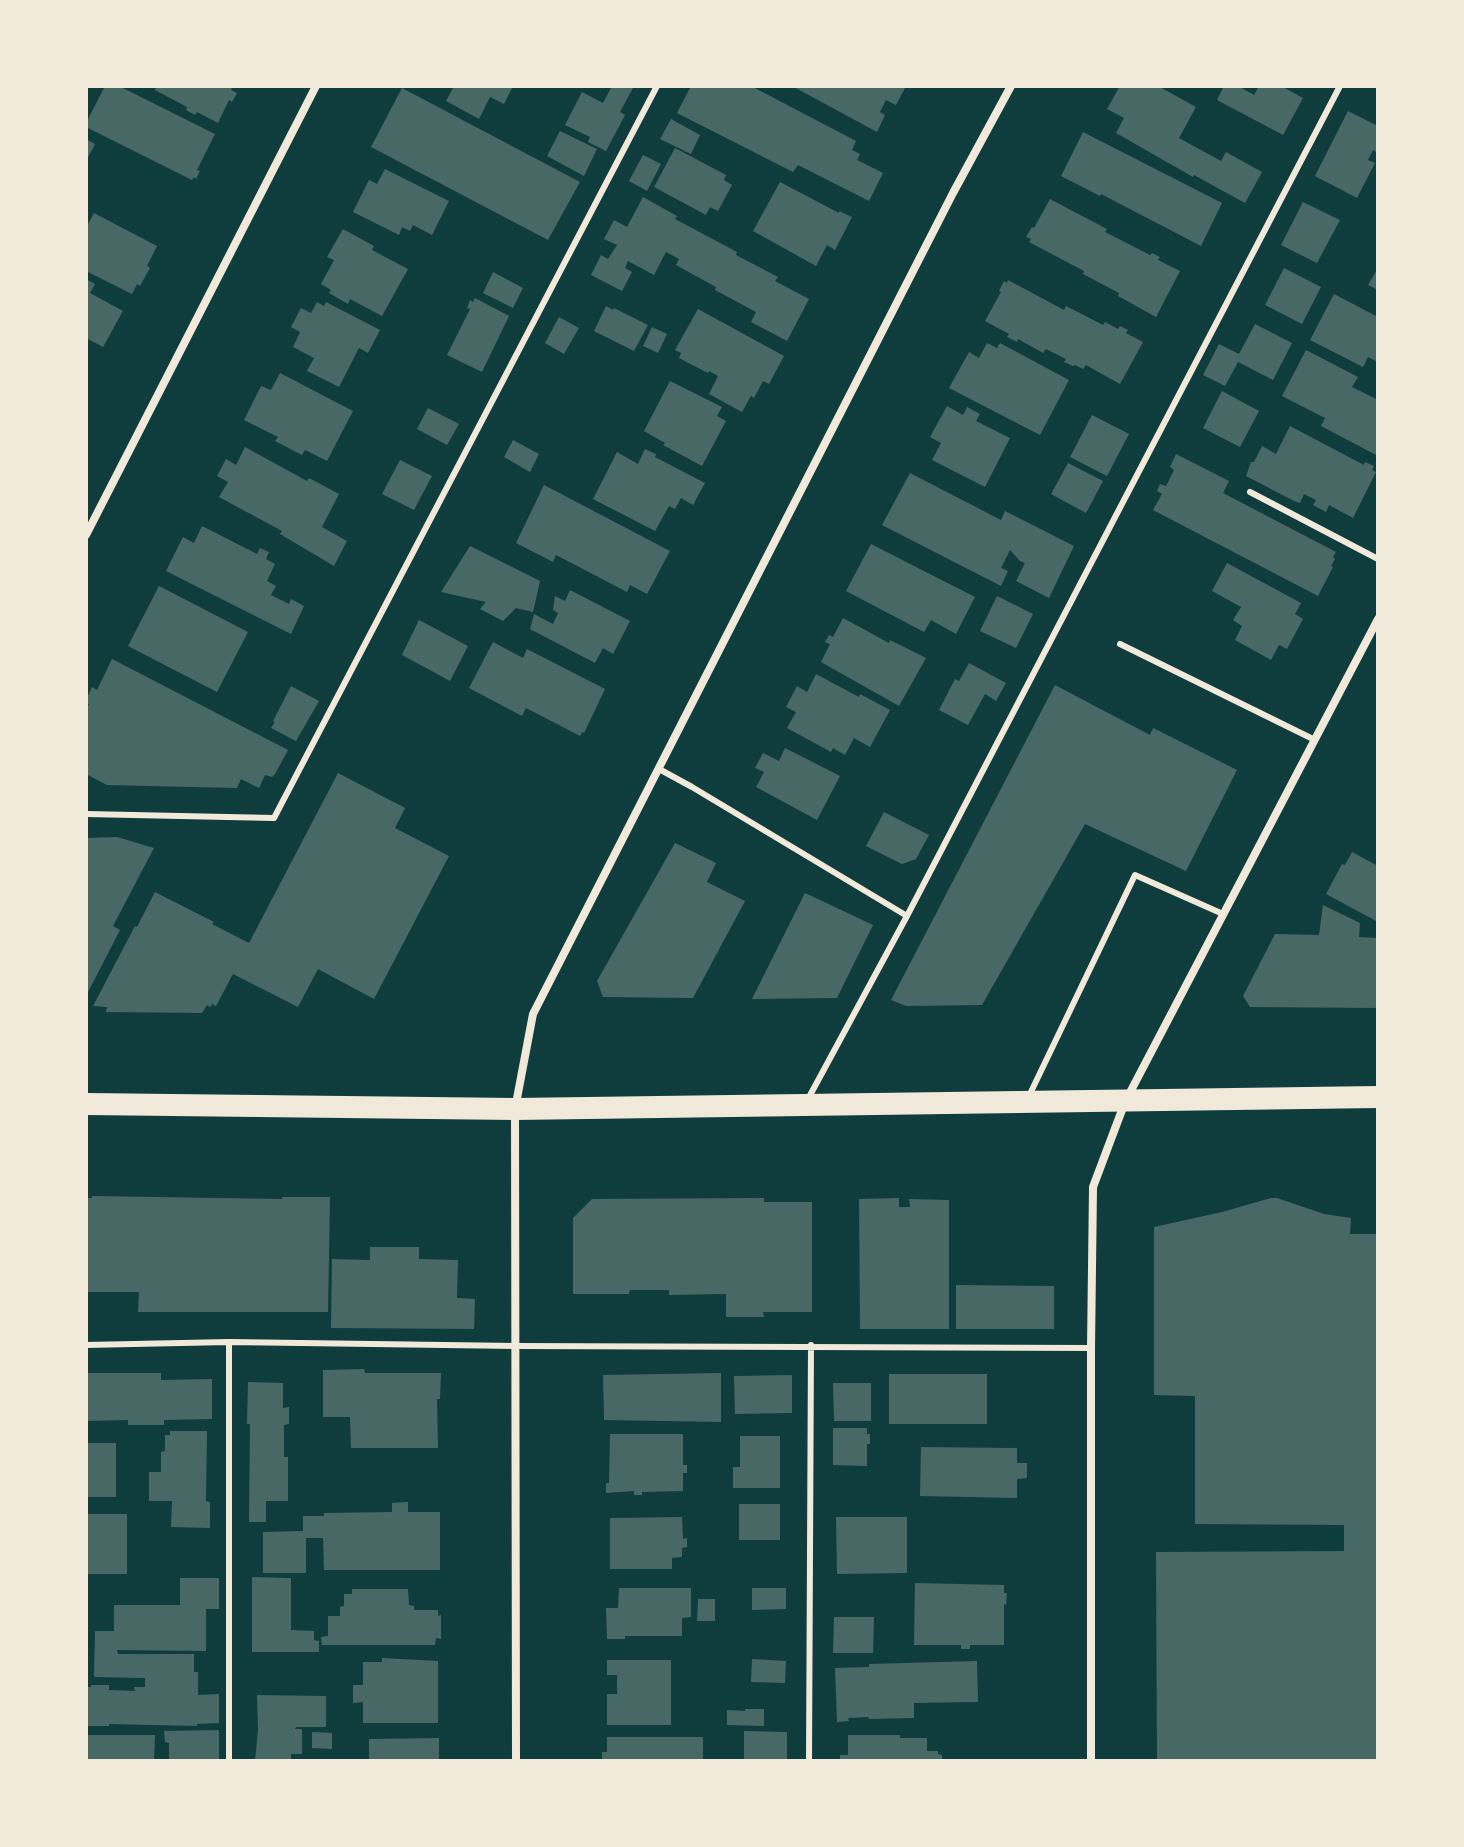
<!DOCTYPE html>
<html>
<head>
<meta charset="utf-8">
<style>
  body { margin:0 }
  #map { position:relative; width:1464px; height:1847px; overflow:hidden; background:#0f3d3e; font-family:Arial,sans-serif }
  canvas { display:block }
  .frame { position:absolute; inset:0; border:88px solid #f1e9da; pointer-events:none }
</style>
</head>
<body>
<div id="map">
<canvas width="1464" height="1847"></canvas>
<div class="frame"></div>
</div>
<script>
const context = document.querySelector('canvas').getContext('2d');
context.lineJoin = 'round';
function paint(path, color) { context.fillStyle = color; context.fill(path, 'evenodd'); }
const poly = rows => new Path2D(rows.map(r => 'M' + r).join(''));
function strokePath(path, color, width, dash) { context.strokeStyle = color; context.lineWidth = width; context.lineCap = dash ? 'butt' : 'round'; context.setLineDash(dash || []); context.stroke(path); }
const building = poly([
  [105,86,119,86,215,134,197,170,200,171,196,179,194,177,192,180,86,127,86,123],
  [157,86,233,86,231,90,237,93,232,102,229,100,218,123,197,112,195,115,186,110,187,107,155,90],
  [448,86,513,86,504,104,490,97,479,119,446,101,453,88],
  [612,86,634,86,620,112,625,115,606,151,588,142,590,137,565,125,582,92,603,103],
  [691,86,751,86,856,141,852,150,860,154,857,160,883,173,869,201,798,165,793,172,677,113],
  [792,86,906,86,896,105,886,100,880,112,885,115,877,132],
  [1120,86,1158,86,1196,107,1179,138,1221,161,1226,152,1262,172,1245,203,1194,175,1193,177,1116,133,1124,118,1107,109],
  [1224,86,1238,86,1254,95,1259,86,1281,86,1303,98,1283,135,1217,100],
  [402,88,580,182,548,240,371,147],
  [1348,111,1378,126,1378,153,1373,150,1368,160,1375,163,1357,198,1315,176],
  [671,119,700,135,691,154,660,139],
  [560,131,597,149,584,176,547,156],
  [1083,132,1222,203,1201,246,1101,194,1100,196,1061,176],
  [86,139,95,144,86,161],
  [675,148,726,175,724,180,732,185,718,211,710,207,706,215,654,187],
  [643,155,661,164,647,191,629,181],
  [385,169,449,201,432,235,413,225,410,231,402,227,399,235,353,212,369,180,377,184],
  [780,182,839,213,839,211,852,217,835,250,827,245,816,266,753,231],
  [643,197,677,216,675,219,737,252,736,255,778,277,775,281,809,299,787,341,751,322,756,312,715,290,716,287,676,265,679,259,666,252,654,275,628,261,625,268,632,272,622,291,591,275,601,255,608,259,617,245,604,239,614,220,627,227],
  [1050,199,1107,229,1105,232,1150,255,1152,253,1160,257,1158,260,1180,271,1156,317,1118,296,1119,293,1083,274,1084,271,1029,242,1031,239,1026,237,1032,227,1034,228],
  [1303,202,1340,220,1317,263,1281,245],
  [94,213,157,246,147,266,150,268,140,286,137,284,132,294,86,271,86,228],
  [343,229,374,246,372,250,408,269,382,316,350,299,348,304,329,293,331,290,321,284,334,260,327,257],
  [1284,268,1321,287,1302,324,1265,305],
  [1378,268,1378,290,1368,285],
  [493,272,523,288,513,308,483,293],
  [86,279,95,284,90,293,123,311,103,347,86,338],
  [1008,280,1064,310,1066,306,1103,325,1105,322,1118,329,1120,326,1128,330,1126,333,1143,342,1120,384,1086,365,1083,369,1075,365,1073,366,1064,362,1066,359,1046,349,1043,353,1018,339,1017,342,1007,337,1009,334,985,321,1001,292,999,291,1004,281,1007,283],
  [1334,294,1378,317,1378,362,1368,357,1363,367,1310,340],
  [475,298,509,316,482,372,447,355,470,309,467,308,470,300,473,302],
  [317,302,324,306,326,302,380,330,368,353,359,348,339,387,307,371,314,358,293,347,300,332,291,327,301,308,311,313],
  [606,306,613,310,614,308,648,325,634,351,594,331],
  [698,309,784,356,769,384,763,381,754,398,751,396,742,412,709,394,718,376,709,371,708,373,679,358,681,353,675,350],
  [559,317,579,328,564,354,545,343],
  [1255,324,1292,343,1273,380,1238,362,1225,386,1203,375,1219,344,1239,354],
  [652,327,667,334,658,353,643,346],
  [987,343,997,348,1000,343,1069,380,1040,435,949,388,969,352,979,358],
  [1306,350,1358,377,1352,387,1378,400,1378,456,1321,426,1325,418,1282,396],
  [280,373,353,411,327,461,305,450,302,455,275,441,278,437,244,420,261,386,271,390],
  [670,381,722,407,717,416,726,421,702,466,663,445,665,443,644,431],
  [1222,391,1259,411,1240,447,1203,428],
  [947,406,963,415,967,407,980,414,976,421,1010,438,985,487,932,460,941,443,930,437],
  [428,408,459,424,447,445,417,429],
  [1092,415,1129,434,1107,476,1070,457],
  [1290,426,1364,465,1365,462,1374,466,1372,470,1376,472,1353,518,1329,505,1326,512,1313,505,1316,500,1304,494,1300,503,1294,501,1246,476,1251,462,1254,462,1262,446,1276,454],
  [513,440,539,454,530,472,504,457],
  [245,447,307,481,309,478,339,494,322,527,347,541,334,566,280,534,282,531,219,497,228,482,217,476,226,459,236,465],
  [645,449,656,454,655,457,705,483,693,505,681,498,675,509,669,506,655,531,593,499,617,452,638,464],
  [1176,454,1229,481,1223,493,1336,552,1333,557,1335,559,1331,566,1333,567,1318,596,1153,510,1162,494,1157,491,1160,484,1166,486,1174,470,1170,467],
  [400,460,432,476,414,510,382,494],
  [1068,463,1103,481,1086,513,1051,494],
  [910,473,1001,520,1005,511,1074,546,1049,598,1016,581,1025,563,1020,561,1010,550,1001,568,1008,571,1001,586,882,525],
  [544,485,670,551,647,594,630,585,627,592,556,555,553,562,516,543],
  [202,526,257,554,260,548,269,552,266,559,275,564,267,581,276,586,271,595,289,604,291,599,304,606,291,634,166,571,183,537,194,543],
  [871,544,975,597,956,634,931,620,924,632,846,591],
  [470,546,540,581,533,612,516,608,503,621,480,609,486,602,441,592],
  [1227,563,1301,603,1295,614,1303,619,1287,649,1279,645,1271,660,1235,640,1242,626,1233,620,1241,607,1212,591],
  [159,586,248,632,217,692,128,646],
  [570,590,630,621,613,654,603,648,595,663,530,629,534,614,553,624,558,613,553,610,555,596,565,601],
  [997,596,1033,614,1016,648,980,631],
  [843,618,889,643,890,640,926,658,899,706,821,662,830,644,825,642,829,635,833,637],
  [419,620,468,646,450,681,402,655],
  [493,642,523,658,527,649,605,689,584,733,582,732,580,736,526,708,522,716,469,688],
  [112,659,288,750,275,774,272,777,265,775,259,788,241,779,237,788,107,785,86,774,86,711,89,704,86,703,86,700,92,687,97,690],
  [969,663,1006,683,996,701,985,694,968,725,939,710,955,679,959,681],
  [816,674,859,697,860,694,890,710,870,747,854,738,845,755,833,748,831,752,787,728,796,712,786,707,797,686,807,692],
  [1055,685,1150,735,1153,728,1237,770,1186,871,1085,824,982,1005,906,1006,891,1000],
  [291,686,319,701,296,741,271,728,275,722,273,721],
  [785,748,840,776,817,820,756,787,764,772,755,768,763,753,779,761],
  [338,773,405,808,395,828,449,856,374,999,318,969,298,1007,233,974,216,1006,212,1004,210,1007,207,1005,202,1013,106,1012,107,1007,93,1006,135,926,137,927,155,892,214,922,212,924,249,943],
  [884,812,929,835,916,859,902,864,866,846],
  [117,837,154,848,113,926,120,930,86,996,86,838],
  [675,843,716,863,707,882,745,901,693,998,603,997,597,981],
  [1352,852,1378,866,1378,922,1326,894,1342,864,1345,865],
  [805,893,873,925,837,998,752,999],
  [1323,905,1360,923,1359,937,1378,938,1378,1008,1250,1007,1243,996,1275,934,1319,935],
  [92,1196,282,1199,282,1197,330,1197,328,1312,138,1312,139,1292,86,1292,86,1198,92,1198],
  [760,1198,764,1198,764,1202,812,1202,812,1312,763,1312,764,1317,726,1317,726,1294,669,1295,669,1290,630,1290,629,1294,573,1294,573,1218,592,1199],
  [899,1198,899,1207,910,1207,909,1199,949,1200,949,1329,860,1329,859,1199],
  [1271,1198,1277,1198,1324,1214,1351,1218,1350,1234,1378,1234,1378,1761,1157,1761,1156,1552,1344,1551,1344,1525,1195,1524,1195,1396,1154,1395,1154,1227,1222,1212],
  [370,1247,419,1247,419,1259,458,1260,457,1298,475,1299,474,1329,331,1328,332,1259,370,1260],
  [956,1285,1054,1286,1054,1329,956,1329],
  [364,1369,365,1373,441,1373,440,1399,437,1399,438,1448,351,1448,350,1417,323,1417,323,1370],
  [86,1373,161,1373,161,1380,212,1379,212,1419,164,1420,164,1425,128,1425,128,1420,86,1421],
  [721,1373,721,1422,604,1420,603,1375],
  [889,1374,987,1374,987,1424,889,1424],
  [792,1375,792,1413,735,1414,734,1376],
  [248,1382,283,1383,283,1408,289,1407,289,1424,284,1425,284,1457,288,1457,288,1501,266,1501,266,1522,249,1522,250,1424,247,1424],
  [833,1383,871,1383,871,1421,834,1421],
  [833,1428,867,1428,867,1434,870,1434,870,1444,867,1444,867,1466,833,1465],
  [170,1431,207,1431,206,1501,210,1502,210,1528,171,1527,172,1501,149,1501,149,1472,161,1472,161,1452,165,1451,165,1435,170,1435],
  [610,1434,683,1434,683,1465,687,1465,687,1473,683,1473,683,1491,642,1492,642,1495,634,1495,634,1491,606,1493,606,1483,609,1483],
  [740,1436,780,1436,780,1488,733,1488,733,1467,740,1467],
  [86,1443,116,1443,116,1497,86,1497],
  [921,1447,1017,1448,1017,1463,1027,1463,1027,1478,1017,1479,1017,1498,920,1496],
  [408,1502,408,1512,440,1512,440,1570,324,1570,323,1538,306,1538,306,1573,263,1573,263,1532,303,1531,303,1516,324,1516,324,1513,392,1512,392,1503],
  [739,1504,780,1504,780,1540,739,1540],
  [86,1514,127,1514,127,1574,86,1574],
  [682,1517,683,1539,687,1538,687,1547,682,1548,682,1557,672,1558,672,1569,610,1569,610,1518],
  [836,1517,907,1517,907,1573,837,1574],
  [252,1577,291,1578,291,1630,314,1631,314,1640,319,1641,319,1652,252,1652],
  [180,1578,219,1578,219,1609,206,1609,206,1651,117,1650,118,1654,194,1654,194,1672,198,1672,198,1695,219,1694,219,1723,197,1724,197,1726,109,1724,109,1726,86,1726,86,1687,91,1687,91,1685,109,1685,109,1690,135,1691,134,1687,145,1687,145,1678,94,1677,95,1631,114,1631,114,1605,180,1605],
  [915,1583,1004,1585,1004,1593,1007,1593,1006,1605,1004,1604,1004,1645,970,1645,970,1649,961,1649,961,1645,914,1645],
  [619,1588,691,1588,691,1617,682,1618,682,1636,625,1636,625,1639,607,1639,606,1608,618,1608],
  [752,1588,786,1588,786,1609,752,1610],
  [352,1589,408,1589,409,1605,414,1606,414,1610,438,1610,438,1616,441,1615,441,1639,436,1638,435,1645,322,1645,321,1637,328,1636,328,1616,340,1616,340,1607,344,1606,344,1594,352,1594],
  [698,1599,715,1599,715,1621,697,1621],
  [834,1617,874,1617,873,1653,833,1653],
  [382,1658,438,1661,438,1723,363,1723,363,1702,353,1703,353,1685,363,1685,363,1662,382,1662],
  [752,1659,786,1661,785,1683,751,1682],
  [607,1660,671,1660,671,1725,607,1725,607,1694,617,1694,617,1675,607,1675],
  [977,1661,978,1702,914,1703,914,1718,869,1719,868,1717,848,1718,849,1721,837,1722,835,1668,869,1667,869,1664],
  [257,1695,326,1696,326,1727,296,1727,295,1729,302,1729,302,1754,291,1754,291,1761,255,1761,258,1730],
  [745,1709,764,1709,764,1726,727,1725,727,1710,745,1711],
  [219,1730,219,1761,169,1761,169,1743,165,1742,164,1731],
  [744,1731,787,1732,787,1761,744,1761],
  [312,1732,332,1733,332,1749,312,1748],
  [86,1735,155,1735,154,1761,86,1761],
  [848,1735,900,1735,900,1738,927,1738,927,1751,938,1751,938,1754,942,1755,942,1761,840,1761,840,1755,848,1755],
  [607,1737,703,1737,703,1761,602,1761,602,1752,607,1752],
  [439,1738,439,1761,369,1761,369,1739]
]);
const service = poly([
  [1250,492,1378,559],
  [1120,644,1315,740],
  [659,769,692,787,907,916],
  [86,814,274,818,657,86],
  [1029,1096,1135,875,1223,914],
  [808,1099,907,916,1340,86],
  [86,1345,229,1342,516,1346,1091,1348],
  [229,1761,229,1342],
  [809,1761,811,1345]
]);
const minor = poly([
  [86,535,316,86],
  [516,1761,515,1109,533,1014,953,193,1011,86],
  [1091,1761,1091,1348,1093,1187,1125,1102,1378,619]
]);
const trunk = poly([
  [86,1104,515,1109,1378,1097]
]);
paint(building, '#486865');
strokePath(service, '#f1e9da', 6);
strokePath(minor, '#f1e9da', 8);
strokePath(trunk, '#f1e9da', 22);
</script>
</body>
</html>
